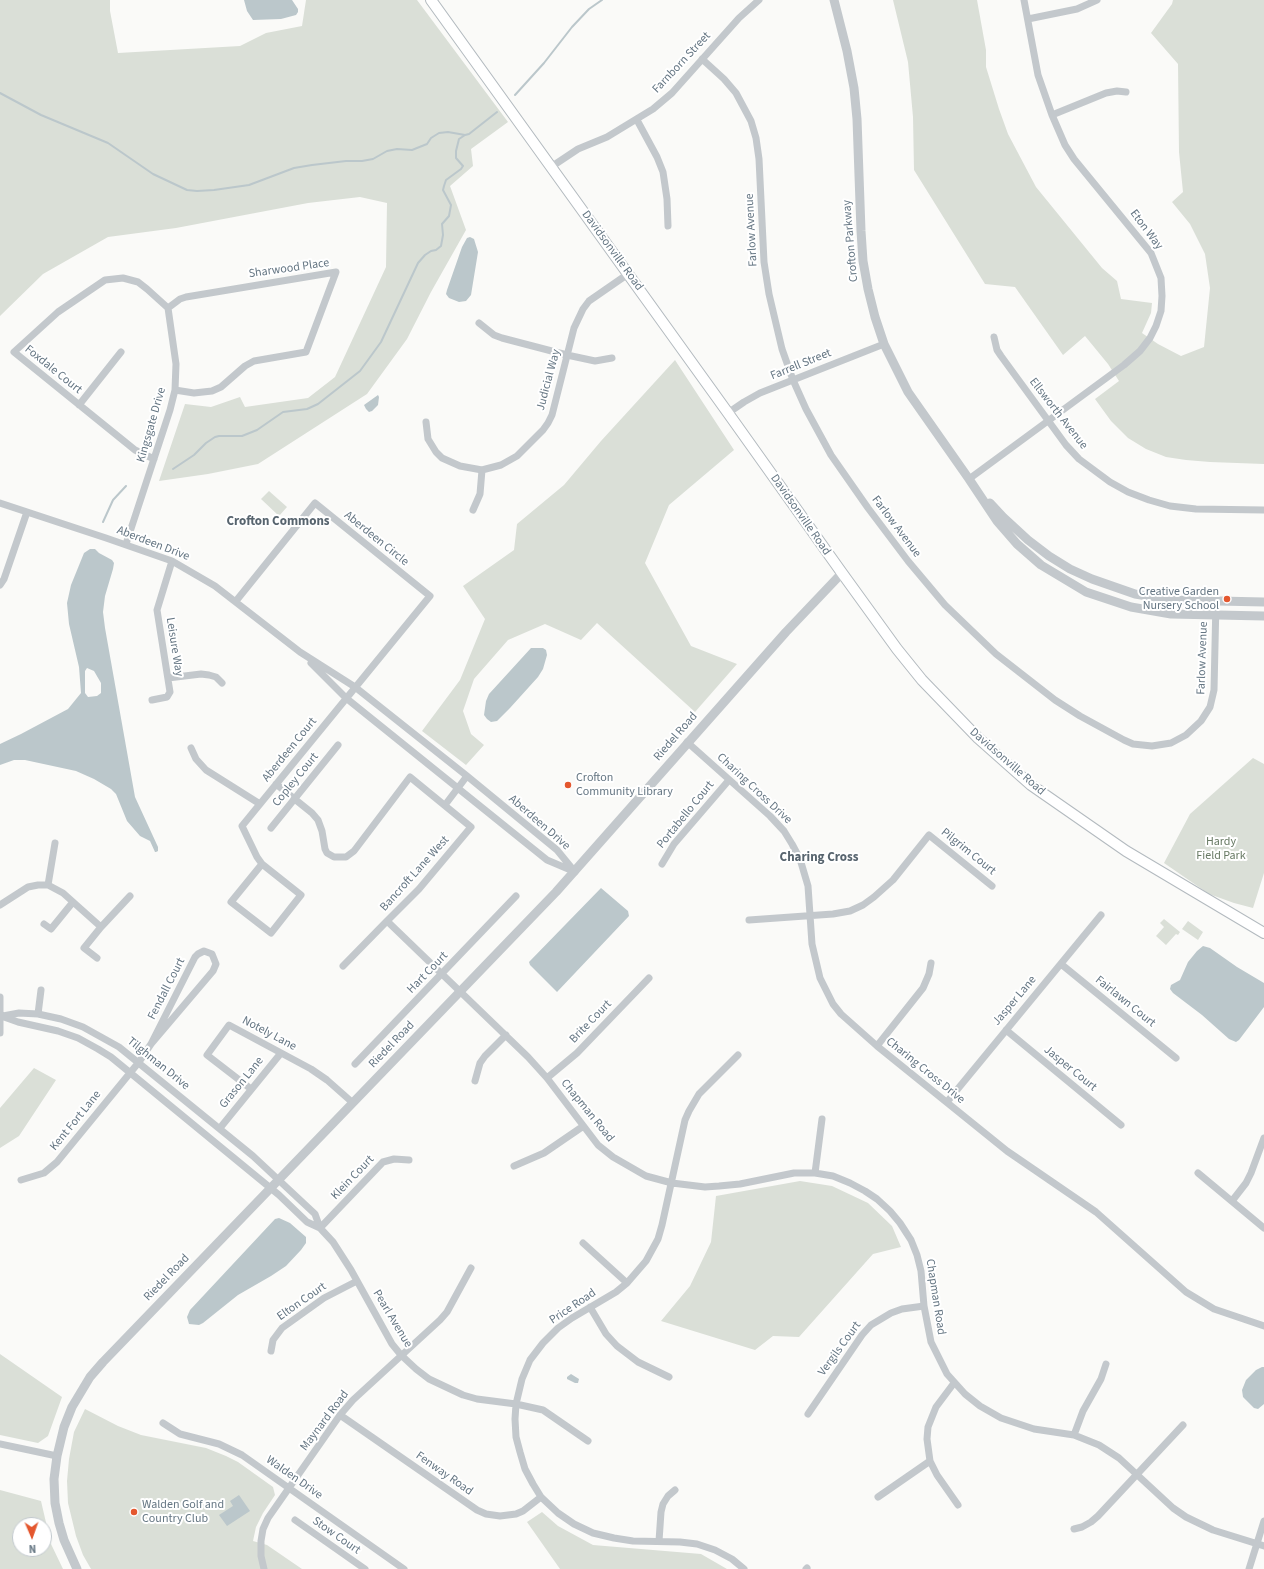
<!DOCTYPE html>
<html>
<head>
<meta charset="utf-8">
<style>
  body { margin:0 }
  #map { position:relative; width:1264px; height:1569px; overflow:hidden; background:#fafaf8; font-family:"Source Sans 3",sans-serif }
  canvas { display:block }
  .north { position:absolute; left:12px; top:1517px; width:40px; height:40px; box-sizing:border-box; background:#fff; border:1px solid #c1c8cd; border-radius:50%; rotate:178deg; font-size:11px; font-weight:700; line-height:16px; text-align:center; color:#657683 }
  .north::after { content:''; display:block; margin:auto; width:14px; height:18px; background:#e4572e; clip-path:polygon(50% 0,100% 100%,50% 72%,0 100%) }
</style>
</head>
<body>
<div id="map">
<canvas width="1264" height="1569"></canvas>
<div class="north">N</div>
</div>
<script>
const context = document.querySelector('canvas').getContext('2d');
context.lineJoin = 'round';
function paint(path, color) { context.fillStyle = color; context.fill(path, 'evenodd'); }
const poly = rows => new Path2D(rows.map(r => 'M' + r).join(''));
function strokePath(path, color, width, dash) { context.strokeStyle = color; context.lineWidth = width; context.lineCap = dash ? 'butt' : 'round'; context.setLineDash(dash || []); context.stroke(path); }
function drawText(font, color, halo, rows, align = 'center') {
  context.font = font + ' "Source Sans 3",sans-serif'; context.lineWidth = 4; context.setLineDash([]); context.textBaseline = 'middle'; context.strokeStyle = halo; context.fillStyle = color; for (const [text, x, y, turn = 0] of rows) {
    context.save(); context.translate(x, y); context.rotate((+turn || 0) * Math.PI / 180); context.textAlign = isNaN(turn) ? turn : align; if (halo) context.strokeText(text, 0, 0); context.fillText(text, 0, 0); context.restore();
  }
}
const green = poly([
  [0,0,110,0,110,11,118,53,240,46,266,33,302,26,306,0,417,0,508,122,471,149,473,166,450,186,466,230,431,292,407,339,367,394,258,464,208,474,159,481,185,404,211,407,240,397,245,407,308,398,335,377,386,267,387,203,360,197,308,203,176,228,108,237,43,274,0,316],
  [893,0,977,0,986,50,986,67,999,109,1008,134,1036,187,1102,268,1117,281,1121,299,1152,303,1151,313,1142,333,1158,344,1181,356,1204,347,1210,288,1205,254,1190,224,1172,202,1183,192,1179,152,1178,64,1151,33,1172,4,1173,0,1264,0,1264,464,1210,462,1186,460,1166,457,1146,449,1128,438,1111,421,1095,399,1119,381,1108,364,1085,336,1063,355,1015,287,985,284,914,170,913,117,908,62],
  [675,360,734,450,669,505,645,563,691,646,737,664,695,712,597,623,581,640,545,624,508,640,474,679,463,711,471,734,484,745,466,765,422,731,460,680,485,619,463,586,514,550,517,524,564,485,601,441],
  [269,491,287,507,279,516,261,499],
  [1253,758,1264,764,1264,873,1253,908,1234,903,1209,894,1164,863,1190,814],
  [1164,919,1180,932,1178,935,1176,934,1166,945,1156,936,1164,927,1160,923],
  [1188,921,1203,932,1198,940,1182,929],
  [34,1068,56,1080,19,1136,0,1148,0,1108],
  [800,1181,832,1186,868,1203,892,1226,901,1247,873,1254,799,1337,773,1336,755,1350,661,1321,690,1286,711,1242,716,1196],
  [0,1354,62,1397,48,1436,38,1443,0,1435],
  [85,1409,118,1426,141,1435,206,1448,226,1456,238,1462,273,1487,275,1495,263,1513,256,1527,253,1541,267,1545,302,1569,91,1569,83,1555,76,1536,68,1503,67,1481,69,1459,74,1432],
  [0,1490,41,1501,51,1544,63,1569,0,1569],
  [20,1525,44,1525,44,1549,20,1549],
  [542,1512,558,1526,593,1545,701,1554,727,1569,560,1569,527,1522]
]);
const water = poly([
  [244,0,292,0,298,9,298,12,296,15,281,19,253,20,247,11],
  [470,237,474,239,478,252,471,295,466,301,459,302,449,298,446,294,447,290,462,247,467,238],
  [378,395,379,397,378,405,372,411,369,412,366,409,364,405],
  [90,549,95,549,99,553,112,560,114,563,113,569,105,596,103,612,105,628,135,797,158,847,158,851,156,852,155,852,150,841,140,836,127,821,116,794,111,789,94,779,76,771,25,760,14,760,0,765,0,744,21,734,68,709,81,693,79,667,69,624,67,603,71,585,84,553],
  [87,668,94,671,101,683,101,693,97,696,88,697,85,693,85,671],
  [531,648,543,648,546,650,547,655,543,669,538,677,510,708,497,721,491,722,487,719,484,715,486,701,489,694],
  [601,888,628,911,629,916,557,992,530,965,529,962],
  [1203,946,1210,948,1237,967,1264,983,1264,1007,1239,1040,1236,1042,1229,1039,1202,1015,1173,993,1170,989,1171,985,1180,980,1188,962,1197,951],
  [279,1218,290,1223,306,1237,306,1243,301,1250,286,1266,271,1276,238,1295,203,1323,199,1325,189,1324,187,1317,190,1310,275,1219],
  [1262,1367,1264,1367,1264,1404,1258,1409,1254,1408,1243,1397,1242,1390,1246,1380,1256,1370],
  [571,1374,579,1379,578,1383,575,1383,567,1379,567,1377],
  [239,1495,250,1511,227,1526,219,1515,233,1506,230,1501]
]);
const stream = poly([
  [0,93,41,115,108,143,153,174,187,190,197,191,214,190,249,185,294,168,312,165,346,161,362,161,373,159,387,151,397,149,412,150,427,144,431,138,439,133,448,132,465,135,469,134,497,112],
  [515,95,544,63,572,27,589,9,602,0],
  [173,469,194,455,206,443,215,437,219,436,242,436,257,430,283,412,307,409,318,404,360,371,381,342,418,263,425,255,431,251,436,250,441,246,443,235,442,224,449,216,451,205,443,190,444,186,446,180,461,169,463,166,456,158,456,151,459,139,465,135],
  [103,522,113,500,126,486]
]);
const minor = poly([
  [1028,19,1077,9,1097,0],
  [702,59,724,79,736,93,751,121,756,138,759,159,764,262,769,294,782,349,793,380,806,409,831,455,868,508,908,561,945,605,996,654,1055,700,1080,716,1124,740,1133,744,1152,746,1171,743,1186,735,1201,721,1210,707,1214,690,1216,601],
  [1052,115,1106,93,1117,91,1126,92],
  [637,120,657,157,663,172,667,199,668,226],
  [551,167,578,149,607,137,653,109,672,93,739,18,759,0],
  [168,308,180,299,186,297,336,272,306,352,254,361,245,366,221,387,212,391,194,393,175,390],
  [479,323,494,335,502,338,567,355,595,361,612,358],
  [994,337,997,350,1001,356,1066,445,1079,459,1110,482,1128,492,1149,500,1170,506,1196,509,1264,510],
  [79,405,121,352],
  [728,413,744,402,760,393,884,344],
  [426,422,428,439,436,452,442,458,460,466,482,470,501,465,517,456,543,430,548,423,552,415,574,328,583,309,589,301,628,274],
  [154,459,135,450,14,352,58,312,105,280,123,278,138,282,147,289,168,308],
  [969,479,1124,365,1140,351,1150,338,1156,326,1161,311,1162,296,1161,278,1151,253,1074,159,1065,145,1052,115,1038,75,1024,0],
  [0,503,106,538,172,561,215,586,300,652,355,687,467,776,557,850,575,872],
  [473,510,480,494,482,470],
  [126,544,170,410,175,390,176,364,168,308],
  [0,585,4,579,27,512],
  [236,601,315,503,430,596,242,826,257,857,262,864,301,895,271,933,231,902,262,864],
  [311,663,346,698,547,860,573,871],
  [168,678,201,674,209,675,216,677,222,683],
  [152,700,167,697,170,692,157,610,172,561],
  [687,742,770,816,784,831,792,844,800,859,808,886,812,944,820,978,833,1004,841,1014,877,1046,1007,1151,1096,1212,1186,1292,1214,1309,1264,1326],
  [191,748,196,759,206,770,260,804],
  [276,784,312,813,318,820,322,831,325,849,327,853,334,857,346,857,354,851,410,777,471,827,419,889,387,921,528,1057,547,1078,598,1145,613,1157,646,1176,672,1183,705,1187,719,1186,740,1184,794,1173,815,1173,833,1176,850,1183,865,1191,877,1199,890,1211,900,1223,911,1240,917,1255,921,1271,924,1306,931,1342,947,1374,965,1394,980,1406,1001,1418,1034,1429,1074,1435,1099,1445,1119,1458,1173,1508,1186,1517,1213,1530,1264,1546],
  [445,805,467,776],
  [271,828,338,745],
  [662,864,674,844,729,780],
  [48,885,55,843],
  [0,905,28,887,38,885,48,885,63,893,101,927],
  [749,920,833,914,850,911,863,905,874,897,893,880,929,835,992,886],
  [44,924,51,929,73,902],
  [97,958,84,948,101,927,130,896],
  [1061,964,1176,1058],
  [343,966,387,921],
  [0,997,0,1033],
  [38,1014,41,990],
  [1,1016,18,1022,58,1031,78,1038,98,1049,111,1057,279,1195,307,1222,320,1228,333,1242,351,1270,392,1344,401,1355,416,1369,429,1379,463,1395,477,1399,516,1404,543,1410,588,1441],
  [3,1016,19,1013,38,1014,61,1019,83,1027,119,1047,253,1156,315,1214,320,1228],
  [1006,1030,1121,1125],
  [877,1046,923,988,929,974,931,963],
  [738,1055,699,1094,689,1111,685,1120,662,1225,658,1239,646,1261,627,1283,616,1292,572,1318,558,1328,543,1343,530,1360,522,1379,516,1404,515,1419,516,1437,520,1452,525,1469,533,1484,541,1497,558,1513,574,1524,593,1533,614,1538,633,1541,680,1542,697,1544,715,1550,732,1559,744,1569],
  [355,1064,516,896],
  [547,1078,577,1053,649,978],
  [475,1081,480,1063,485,1056,506,1035],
  [251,1089,207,1055,229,1025,311,1069,327,1080,353,1103],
  [947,1102,1101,915],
  [220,1128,281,1053],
  [514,1166,544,1153,582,1127],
  [815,1173,822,1119],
  [1198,1173,1264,1228],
  [21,1180,44,1173,57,1162,139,1062,151,1044,213,971,216,964,212,954,204,951,198,954,195,957,151,1044],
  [1232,1201,1246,1183,1251,1173,1264,1138],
  [320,1228,383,1162,394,1159,409,1160],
  [583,1243,627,1283],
  [590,1307,606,1334,617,1346,638,1362,669,1377],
  [271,1351,273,1340,282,1328,324,1298,357,1281],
  [954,1383,936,1407,928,1427,927,1439,930,1461,937,1475,958,1505],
  [808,1414,862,1335,871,1325,891,1313,902,1309,924,1306],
  [340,1415,477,1510,486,1514,500,1516,516,1514,523,1511,541,1497],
  [163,1423,180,1434,219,1444,242,1455,404,1569],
  [1074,1435,1083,1411,1101,1379,1106,1364],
  [0,1444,57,1456],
  [878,1497,930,1461],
  [295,1520,365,1569],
  [1074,1529,1082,1527,1091,1522,1098,1516,1183,1425],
  [659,1541,661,1512,663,1504,668,1496,675,1490],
  [264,1569,261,1556,261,1541,263,1529,268,1518,340,1415,353,1400,440,1320,447,1312,471,1268],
  [806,1569,807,1568],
  [1249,1569,1264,1521]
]);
const tertiary = poly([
  [834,0,847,51,854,88,857,119,861,231,863,261,868,289,875,317,884,344,908,392,969,479,997,521,1017,544,1041,565,1086,592,1131,607,1171,614,1264,616],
  [990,503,1003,517,1028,540,1049,556,1070,569,1092,579,1135,594,1172,600,1264,602],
  [77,1569,64,1540,59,1523,55,1503,54,1479,57,1456,64,1427,72,1407,90,1377,103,1362,556,892,786,632,842,573]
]);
const secondary = poly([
  [431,0,728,413,842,573,897,649,922,680,978,738,1031,785,1126,851,1264,933]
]);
const markers = [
  [1227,599,4,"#e4572e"],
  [568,785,4,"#e4572e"],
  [134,1512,4,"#e4572e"]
];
const streetNames = [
  ["Farnborn Street",682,63,-47],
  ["Farlow Avenue",752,230,-93],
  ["Eton Way",1146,230,53],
  ["Crofton Parkway",851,241,-95],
  ["Davidsonville Road",612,251,54],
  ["Sharwood Place",289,269,-8],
  ["Farrell Street",801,365,-22],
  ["Foxdale Court",53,370,39],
  ["Judicial Way",549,380,-75],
  ["Ellsworth Avenue",1058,414,52],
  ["Kingsgate Drive",152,425,-74],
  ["Davidsonville Road",800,515,55],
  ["Farlow Avenue",896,527,53],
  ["Aberdeen Circle",376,539,39],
  ["Aberdeen Drive",153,544,21],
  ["Leisure Way",174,647,81],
  ["Farlow Avenue",1203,658,-88],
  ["Riedel Road",676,737,-49],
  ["Aberdeen Court",290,750,-51],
  ["Davidsonville Road",1007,762,41],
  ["Copley Court",296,780,-51],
  ["Charing Cross Drive",754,789,43],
  ["Portabello Court",686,815,-51],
  ["Aberdeen Drive",539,823,41],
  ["Pilgrim Court",968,852,39],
  ["Bancroft Lane West",415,874,-48],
  ["Hart Court",428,973,-46],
  ["Fendall Court",167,989,-63],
  ["Jasper Lane",1015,1001,-50],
  ["Fairlawn Court",1125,1002,39],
  ["Brite Court",591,1022,-46],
  ["Notely Lane",269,1034,28],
  ["Riedel Road",392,1045,-46],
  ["Tilghman Drive",158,1064,39],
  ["Jasper Court",1070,1069,39],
  ["Charing Cross Drive",925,1071,39],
  ["Grason Lane",242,1083,-51],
  ["Chapman Road",587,1111,51],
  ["Kent Fort Lane",76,1121,-51],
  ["Klein Court",353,1178,-46],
  ["Riedel Road",167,1278,-46],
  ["Chapman Road",935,1297,81],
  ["Elton Court",302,1302,-35],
  ["Price Road",573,1307,-34],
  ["Pearl Avenue",392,1319,59],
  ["Vergils Court",840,1349,-54],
  ["Maynard Road",325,1421,-53],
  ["Fenway Road",444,1474,35],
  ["Walden Drive",294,1478,35],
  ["Stow Court",336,1536,35]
];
const poiNames = [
  ["Creative Garden",1219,592,"right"],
  ["Nursery School",1219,606,"right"],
  ["Crofton",576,778],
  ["Community Library",576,792],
  ["Walden Golf and",142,1505],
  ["Country Club",142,1519]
];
const parkNames = [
  ["Hardy",1221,842],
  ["Field Park",1221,856]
];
const neighbourhoodNames = [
  ["Crofton Commons",278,522],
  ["Charing Cross",819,858]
];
paint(green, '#dadfd7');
paint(water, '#bbc7cb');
strokePath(stream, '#bbc7cb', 2);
strokePath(secondary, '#b3babf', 12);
strokePath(minor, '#c3c8cc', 7);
strokePath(tertiary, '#c3c8cc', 9);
strokePath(secondary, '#fff', 10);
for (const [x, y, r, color] of markers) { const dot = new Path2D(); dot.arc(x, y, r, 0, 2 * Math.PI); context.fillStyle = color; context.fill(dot); strokePath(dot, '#fff', 1.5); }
drawText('12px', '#657683', '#fff', streetNames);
drawText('12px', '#657683', '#fff', poiNames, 'left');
drawText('12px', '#687a64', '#fff', parkNames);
drawText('bold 13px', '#57646e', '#fff', neighbourhoodNames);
</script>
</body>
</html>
